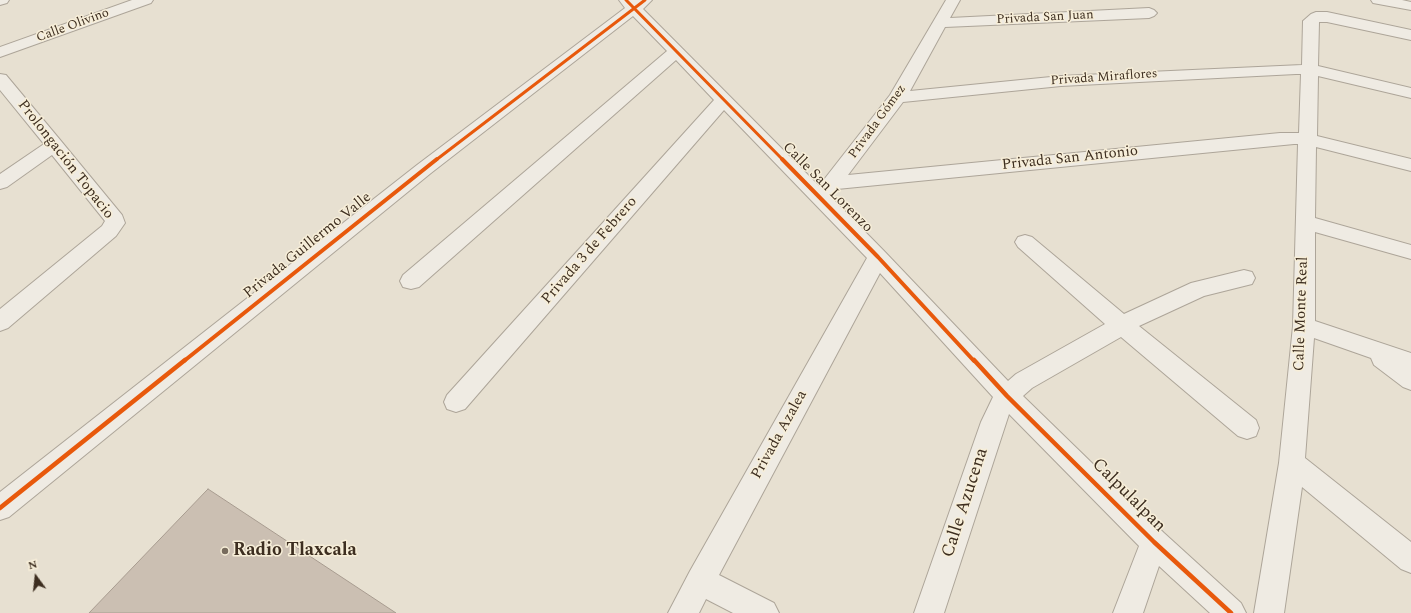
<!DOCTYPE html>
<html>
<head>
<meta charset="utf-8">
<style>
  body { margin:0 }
  #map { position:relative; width:1411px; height:613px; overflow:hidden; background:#e7e0d1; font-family:Spectral,serif }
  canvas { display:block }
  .north { position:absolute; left:16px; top:557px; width:40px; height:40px; -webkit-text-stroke:3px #f7eed8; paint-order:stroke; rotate:345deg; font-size:11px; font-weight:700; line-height:16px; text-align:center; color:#3d2e20 }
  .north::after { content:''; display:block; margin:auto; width:14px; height:18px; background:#3d2e20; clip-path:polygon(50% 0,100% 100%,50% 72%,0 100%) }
</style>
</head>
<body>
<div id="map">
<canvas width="1411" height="613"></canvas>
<div class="north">N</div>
</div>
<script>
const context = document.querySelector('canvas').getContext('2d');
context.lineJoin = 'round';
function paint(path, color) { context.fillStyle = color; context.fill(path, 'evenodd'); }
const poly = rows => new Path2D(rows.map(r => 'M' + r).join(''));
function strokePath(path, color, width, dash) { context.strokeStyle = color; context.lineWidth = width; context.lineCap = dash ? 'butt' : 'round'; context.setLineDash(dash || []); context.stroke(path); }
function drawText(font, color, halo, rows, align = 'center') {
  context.font = font + ' Spectral,serif'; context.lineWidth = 3; context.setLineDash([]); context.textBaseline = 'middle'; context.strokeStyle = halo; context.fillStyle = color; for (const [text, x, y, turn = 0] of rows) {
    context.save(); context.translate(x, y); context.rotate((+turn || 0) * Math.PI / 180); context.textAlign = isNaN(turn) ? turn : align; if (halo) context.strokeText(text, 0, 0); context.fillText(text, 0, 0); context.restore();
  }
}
const building = poly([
  [208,489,396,613,89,613,208,489]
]);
const minor = poly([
  [0,0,9,0,7,3,0,5,0,0],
  [132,0,153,0,151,3,0,57,0,47,132,0],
  [619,0,652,0,643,9,819,186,890,95,946,0,960,0,950,18,1149,8,1154,10,1157,13,1154,16,1149,18,945,27,910,91,1061,76,1302,65,1303,21,1311,14,1316,12,1327,12,1411,30,1411,40,1327,22,1319,22,1318,66,1411,88,1411,98,1318,76,1317,136,1411,159,1411,171,1316,147,1315,218,1411,245,1411,259,1315,232,1315,321,1411,353,1411,390,1403,387,1374,365,1371,358,1314,338,1305,458,1411,542,1411,573,1401,569,1302,487,1284,613,1254,613,1279,463,1293,326,1298,144,1294,144,837,189,834,194,829,195,885,252,1008,381,1016,374,1105,324,1018,247,1015,242,1018,237,1025,235,1032,237,1124,314,1191,283,1244,270,1252,272,1255,278,1252,284,1204,296,1139,326,1256,420,1259,428,1256,436,1247,439,1238,436,1121,337,1032,388,1023,396,1164,533,1241,603,1246,613,1210,613,1159,566,1143,613,1113,613,1139,546,1009,414,944,613,914,613,981,422,993,397,880,273,719,575,774,603,779,613,733,613,706,599,699,613,668,613,690,571,867,258,724,110,465,409,456,412,447,409,444,402,447,395,714,100,676,60,419,287,411,289,403,287,400,281,403,275,667,51,633,16,431,173,9,517,0,520,0,492,417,165,625,8,619,0],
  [1296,74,1301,74,1299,133,1280,133,848,175,903,102,1061,86,1296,74],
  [1371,0,1402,0,1411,2,1411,10,1373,3,1371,0],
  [0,74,6,75,61,141,122,215,125,223,116,236,8,328,0,331,0,309,102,226,105,221,52,155,7,187,0,189,0,174,44,144,0,90,0,74]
]);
const cyclewayFar2 = poly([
  [626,0,783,160],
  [436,160,645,0]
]);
const cyclewayFar1 = poly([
  [782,159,878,257,974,361],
  [184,361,437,159]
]);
const cycleway = poly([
  [974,360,1007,396,1154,542,1231,613],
  [0,508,185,360]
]);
const markers = [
  [225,551,4,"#786c5e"]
];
const farStreetnames = [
  ["Privada San Juan",1045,18,-3],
  ["Calle Olivino",73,26,-20],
  ["Privada Miraflores",1104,78,-4],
  ["Privada Gómez",878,122,-54]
];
const streetNames = [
  ["Privada San Antonio",1070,159,-6],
  ["Prolongación Topacio",65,160,52],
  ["Calle San Lorenzo",827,188,45],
  ["Privada Guillermo Valle",308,246,-39],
  ["Privada 3 de Febrero",590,251,-49],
  ["Calle Monte Real",1302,314,-88],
  ["Privada Azalea",780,435,-61]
];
const nearStreetnames = [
  ["Calpulalpan",1128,496,45],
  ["Calle Azucena",966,503,-72]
];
const nearPoinames = [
  ["Radio Tlaxcala",233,551]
];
paint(building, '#cbbfb2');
strokePath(building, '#a89c90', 1);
strokePath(minor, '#ada599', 2);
paint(minor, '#efebe3');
strokePath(cyclewayFar2, '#e8590c', 3);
strokePath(cyclewayFar1, '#e8590c', 4);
strokePath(cycleway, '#e8590c', 4.5);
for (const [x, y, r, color] of markers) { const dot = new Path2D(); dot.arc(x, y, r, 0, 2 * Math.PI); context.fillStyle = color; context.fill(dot); strokePath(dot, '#f7eed8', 1.5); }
drawText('13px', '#3d2e20', '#f7eed8', farStreetnames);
drawText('15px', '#3d2e20', '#f7eed8', streetNames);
drawText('18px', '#3d2e20', '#f7eed8', nearStreetnames);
drawText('bold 18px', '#3d2e20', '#f7eed8', nearPoinames, 'left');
</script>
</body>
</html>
